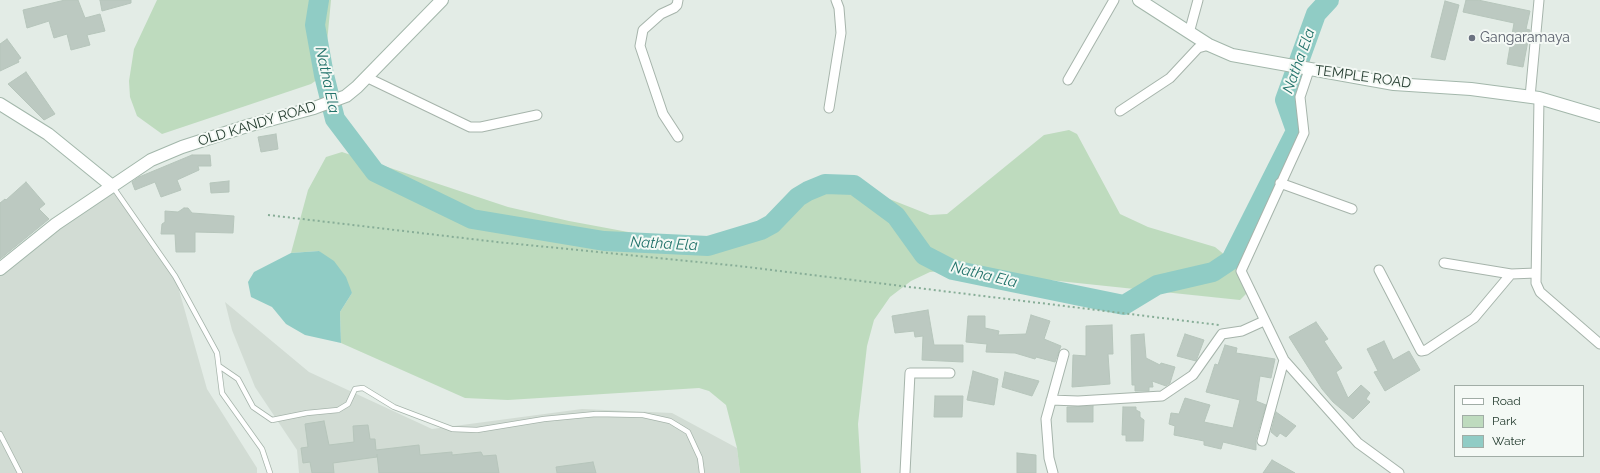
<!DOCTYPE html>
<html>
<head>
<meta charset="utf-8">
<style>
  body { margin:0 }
  #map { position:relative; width:1600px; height:473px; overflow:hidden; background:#e3ece6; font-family:Raleway,sans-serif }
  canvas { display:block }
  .legend { position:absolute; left:1454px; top:385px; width:130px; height:72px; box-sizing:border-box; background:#f4f9f5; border:1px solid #a1ada6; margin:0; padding:5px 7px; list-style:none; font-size:12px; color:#243c2f }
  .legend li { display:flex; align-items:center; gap:8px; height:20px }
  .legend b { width:20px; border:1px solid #a1ada6 }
</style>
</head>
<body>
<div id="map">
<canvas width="1600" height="473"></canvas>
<ul class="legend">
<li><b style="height:5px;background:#fff"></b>Road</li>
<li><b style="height:11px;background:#bedbbe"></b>Park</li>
<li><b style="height:11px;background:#90ccc5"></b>Water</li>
</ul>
</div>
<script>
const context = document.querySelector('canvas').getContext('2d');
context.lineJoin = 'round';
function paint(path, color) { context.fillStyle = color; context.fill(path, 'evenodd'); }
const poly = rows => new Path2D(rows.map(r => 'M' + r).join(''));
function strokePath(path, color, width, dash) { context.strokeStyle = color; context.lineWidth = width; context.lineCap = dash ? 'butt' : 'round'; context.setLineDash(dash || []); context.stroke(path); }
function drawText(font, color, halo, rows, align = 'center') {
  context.font = font + ' Raleway,sans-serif'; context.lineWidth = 4; context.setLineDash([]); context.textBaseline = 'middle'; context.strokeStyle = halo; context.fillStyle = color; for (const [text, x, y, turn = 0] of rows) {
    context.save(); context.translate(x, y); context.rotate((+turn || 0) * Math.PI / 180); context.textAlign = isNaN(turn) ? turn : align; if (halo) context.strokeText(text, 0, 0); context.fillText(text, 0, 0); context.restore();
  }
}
const built = poly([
  [112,186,175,276,207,389,257,468,257,473,0,473,0,269],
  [225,302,309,372,432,429,582,409,672,413,737,448,740,473,299,473,297,450,255,387,232,330]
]);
const green = poly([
  [157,0,331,0,324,75,311,84,162,134,137,116,130,97,129,81,134,49],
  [1069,130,1077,134,1120,214,1148,227,1215,247,1231,260,1248,285,1248,292,1240,300,953,270,930,272,911,281,890,297,874,320,867,346,858,424,861,473,740,473,737,448,726,405,709,391,699,388,508,400,465,398,341,343,340,312,352,293,319,251,291,253,308,190,326,157,342,152,508,207,569,221,639,234,691,239,721,239,761,230,772,224,798,197,808,191,825,184,854,185,930,215,947,214,1044,135]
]);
const water = poly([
  [319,251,334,261,346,277,352,293,340,312,341,343,305,335,286,324,272,307,251,297,248,282,254,272,291,253]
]);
const river = poly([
  [319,0,315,25,324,75,335,119,375,172,472,219,604,241,708,246,761,230,772,224,798,197,808,191,825,184,854,185,896,216,924,255,953,270,1124,305,1157,285,1213,272,1231,260,1296,131,1285,100,1316,14,1329,0]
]);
const building = poly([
  [65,0,78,0,85,18,100,14,105,31,87,35,90,45,71,50,67,34,54,38,49,21,27,28,23,10,65,0],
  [100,0,131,0,131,3,102,11,100,0],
  [1466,0,1478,0,1530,11,1526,29,1530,30,1523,67,1507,64,1514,23,1463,12,1466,0],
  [1445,1,1459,5,1445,60,1431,57,1445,1],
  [7,39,21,58,18,60,19,62,0,71,0,44,7,39],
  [26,72,55,114,44,120,8,84,26,72],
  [276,134,278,149,261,152,258,137,276,134],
  [192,155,210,155,211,166,198,166,199,170,177,180,181,190,161,197,155,182,135,190,132,182,139,177,192,155],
  [229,181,229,192,211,193,210,183,229,181],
  [26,182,45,204,39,209,49,219,0,259,0,203,5,199,6,200,26,182],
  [184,208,188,208,192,213,234,216,233,233,195,232,195,252,176,252,175,234,161,234,162,224,165,222,165,211,178,212,184,208],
  [928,310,934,345,963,345,963,362,922,360,923,336,915,337,914,331,895,333,892,316,928,310],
  [1031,315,1050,321,1044,339,1061,346,1055,362,1036,357,1035,359,1015,353,986,352,987,344,966,342,968,316,985,316,985,328,999,331,998,335,1026,334,1031,315],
  [1316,322,1328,339,1324,341,1342,368,1336,372,1348,398,1361,385,1370,393,1366,399,1370,402,1353,419,1333,402,1322,389,1289,337,1316,322],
  [1112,325,1113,354,1108,354,1110,384,1072,387,1073,355,1086,356,1086,326,1112,325],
  [1144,334,1146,358,1160,365,1161,363,1175,367,1170,383,1166,386,1152,381,1153,387,1149,387,1149,391,1135,391,1135,385,1132,385,1131,335,1144,334],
  [1185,334,1204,340,1196,361,1177,356,1185,334],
  [1384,341,1393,360,1409,351,1420,370,1385,391,1374,372,1378,371,1367,349,1384,341],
  [1225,345,1237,348,1236,353,1275,359,1271,378,1260,376,1256,401,1266,405,1256,439,1256,450,1223,442,1221,449,1204,445,1204,441,1174,435,1175,426,1169,424,1171,413,1179,414,1185,398,1210,405,1204,422,1233,428,1240,400,1206,392,1215,364,1218,365,1225,345],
  [973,371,998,379,994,405,967,400,973,371],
  [1005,372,1039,381,1032,396,1002,387,1005,372],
  [935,396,963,396,962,417,934,417,935,396],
  [1093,406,1093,422,1067,422,1067,407,1093,406],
  [1123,407,1136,407,1136,410,1140,412,1140,417,1144,420,1143,441,1126,441,1126,435,1122,435,1123,407],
  [1276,412,1296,426,1286,437,1280,433,1277,437,1271,432,1276,412],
  [324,421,329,445,354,442,353,426,368,425,370,439,375,439,376,450,419,445,420,455,452,452,452,455,481,452,483,456,496,455,499,473,379,473,377,454,377,457,333,463,334,473,312,473,310,462,303,463,301,448,308,447,305,424,324,421],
  [1017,453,1036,455,1036,473,1017,473,1017,453],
  [1272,460,1295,473,1263,473,1272,460],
  [593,462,596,473,557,473,556,467,593,462]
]);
const path = poly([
  [268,215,497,242,739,266,1219,325]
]);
const lane = poly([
  [113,187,175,276,217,353,222,393,262,449,270,473],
  [219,366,238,379,253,407,272,420,307,413,338,410,348,404,355,389,363,388,394,407,452,429,477,430,544,419,596,414,643,415,670,421,688,432,700,458,702,473],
  [0,434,20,473]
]);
const street = poly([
  [1189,33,1198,0],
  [366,77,470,127,481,127,537,115],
  [1068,80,1114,0],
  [1530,97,1539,0],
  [1539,98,1536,283,1540,292,1600,344],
  [829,108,841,33,839,8,836,0],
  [1120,111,1170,78,1198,48,1209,45],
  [678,137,663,114,640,46,643,30,661,14,674,8,677,5,678,0],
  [1280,183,1352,209],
  [1444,263,1511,274,1536,273],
  [1379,270,1421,351,1426,350,1474,318,1511,274],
  [1284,360,1358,443,1399,473],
  [1051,400,1078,401,1162,396,1193,375,1222,334,1242,331,1264,321],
  [1262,441,1284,360,1241,271,1304,133,1300,97,1309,70],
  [905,473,910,373,950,373],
  [1053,473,1049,458,1046,419,1064,354]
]);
const secondary = poly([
  [1139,0,1209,45,1232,55,1394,84,1471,89,1539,98,1600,116],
  [0,104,48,134,112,186],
  [0,269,56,224,151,160,182,147,247,126,314,108,346,96,357,87,442,0]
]);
const markers = [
  [1472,38,4,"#6b7280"]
];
const worshipNames = [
  ["Gangaramaya",1480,38]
];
const streetNames = [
  ["TEMPLE ROAD",1363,77,8],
  ["OLD KANDY ROAD",257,124,-17]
];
const waterNames = [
  ["Natha Ela",1299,61,-70],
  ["Natha Ela",327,80,78],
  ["Natha Ela",664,244,3],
  ["Natha Ela",984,275,14]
];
paint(built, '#d2dcd4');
paint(green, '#bedbbe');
paint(water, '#90ccc5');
strokePath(river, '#90ccc5', 20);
paint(building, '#bcc9c1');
strokePath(building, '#b6c5bb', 1);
strokePath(lane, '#a6b4ab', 6);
strokePath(street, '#a6b4ab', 11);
strokePath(secondary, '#a3b7ab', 14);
strokePath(path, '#87ad97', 2, [2, 3]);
strokePath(lane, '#fff', 4.5);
strokePath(street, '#fff', 9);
strokePath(secondary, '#fff', 12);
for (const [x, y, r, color] of markers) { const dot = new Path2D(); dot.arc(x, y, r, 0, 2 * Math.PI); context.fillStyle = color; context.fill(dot); strokePath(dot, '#f4f9f5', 1.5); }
drawText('14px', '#5b616d', '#f4f9f5', worshipNames, 'left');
drawText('14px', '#243c2f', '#f4f9f5', streetNames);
drawText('italic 15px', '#23736b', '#f4f9f5', waterNames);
</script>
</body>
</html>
